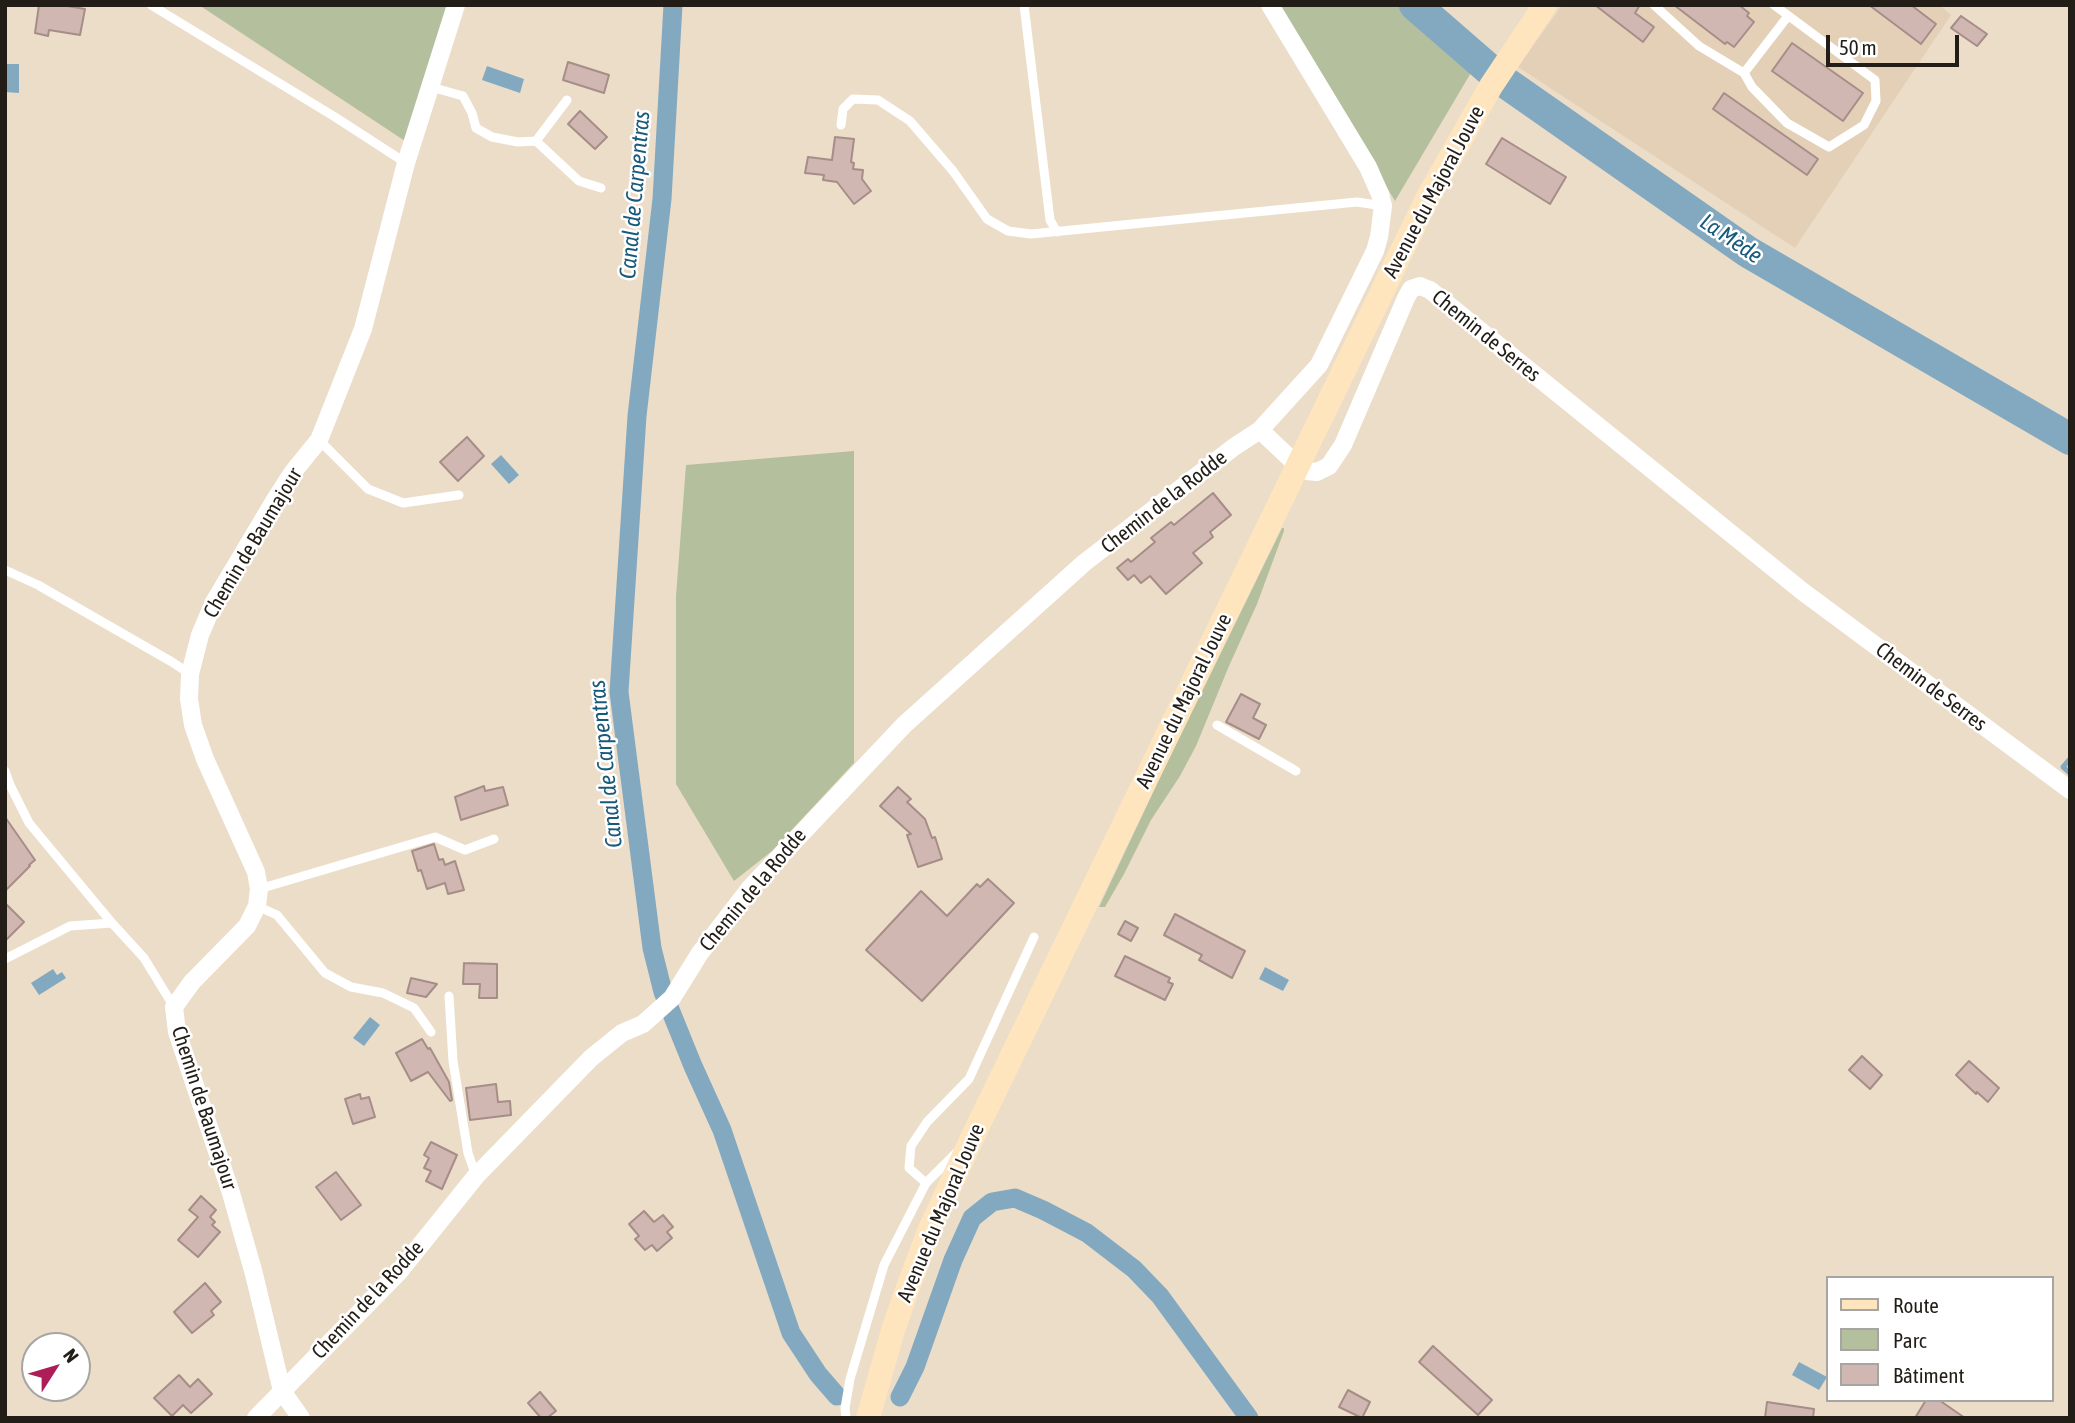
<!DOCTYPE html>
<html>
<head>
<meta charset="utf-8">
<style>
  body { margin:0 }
  #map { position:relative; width:2075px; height:1423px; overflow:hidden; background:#ecddc9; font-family:"Asap Condensed",sans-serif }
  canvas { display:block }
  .frame { position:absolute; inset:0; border:7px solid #221d16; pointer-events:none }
  .legend { position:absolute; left:1826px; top:1276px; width:228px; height:126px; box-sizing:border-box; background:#fff; border:2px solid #a7a5a2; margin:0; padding:9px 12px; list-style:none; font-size:21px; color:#221d16 }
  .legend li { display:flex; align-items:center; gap:14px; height:35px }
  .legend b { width:35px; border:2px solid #a7a5a2 }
  .north { position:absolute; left:21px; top:1332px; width:70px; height:70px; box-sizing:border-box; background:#fff; border:2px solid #a7a5a2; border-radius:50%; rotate:53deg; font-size:19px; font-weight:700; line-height:28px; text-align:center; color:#221d16 }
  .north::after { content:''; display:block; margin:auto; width:24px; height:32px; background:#ad1e58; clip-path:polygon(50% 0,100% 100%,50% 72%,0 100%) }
  .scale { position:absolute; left:1826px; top:35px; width:133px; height:32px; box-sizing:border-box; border:4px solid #221d16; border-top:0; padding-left:9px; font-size:21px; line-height:24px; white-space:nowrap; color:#221d16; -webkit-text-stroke:5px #fff; paint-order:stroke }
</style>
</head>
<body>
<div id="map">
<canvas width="2075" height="1423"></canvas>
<div class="frame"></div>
<ul class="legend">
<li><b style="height:9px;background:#ffe5bd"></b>Route</li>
<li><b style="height:19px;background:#b4bf9d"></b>Parc</li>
<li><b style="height:19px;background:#d1b7b1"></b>Bâtiment</li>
</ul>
<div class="north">N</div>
<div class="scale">50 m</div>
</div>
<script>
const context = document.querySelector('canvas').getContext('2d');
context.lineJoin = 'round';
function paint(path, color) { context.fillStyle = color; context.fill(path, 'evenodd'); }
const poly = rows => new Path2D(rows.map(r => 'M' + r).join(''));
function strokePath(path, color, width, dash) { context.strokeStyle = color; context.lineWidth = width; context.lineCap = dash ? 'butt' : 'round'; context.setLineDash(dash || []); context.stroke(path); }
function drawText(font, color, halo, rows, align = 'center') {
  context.font = font + ' "Asap Condensed",sans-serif'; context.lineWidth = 5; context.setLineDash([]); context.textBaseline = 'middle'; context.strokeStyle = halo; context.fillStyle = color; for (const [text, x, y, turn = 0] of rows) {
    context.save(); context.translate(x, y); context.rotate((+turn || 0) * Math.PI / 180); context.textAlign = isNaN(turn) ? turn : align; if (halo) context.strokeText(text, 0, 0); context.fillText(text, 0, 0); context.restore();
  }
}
const built = poly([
  [1562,5,1940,5,1951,15,1795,248,1518,67]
]);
const green = poly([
  [199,5,449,5,405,141],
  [1277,5,1398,5,1472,71,1395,201],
  [854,451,854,763,772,851,734,881,676,784,676,596,686,465],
  [1282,528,1284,528,1284,531,1257,604,1229,666,1196,746,1180,776,1151,820,1124,874,1105,907,1099,907,1165,767]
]);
const water = poly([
  [5,64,19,64,19,93,5,92],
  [487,66,524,79,520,93,482,80],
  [501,455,519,475,509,484,491,464],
  [1265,967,1289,980,1283,991,1259,979],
  [53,969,57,975,62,972,66,978,39,995,31,983],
  [370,1017,380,1025,364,1046,353,1038],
  [1799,1362,1827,1377,1819,1390,1792,1375]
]);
const stream = poly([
  [2070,759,2063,767,2070,773]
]);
const canal = poly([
  [673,5,662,199,637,416,619,692,652,948,663,992,693,1066,722,1130,791,1333,818,1374,837,1396],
  [900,1397,915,1367,953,1260,972,1218,992,1202,1015,1198,1043,1210,1087,1233,1134,1269,1160,1296,1249,1418]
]);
const river = poly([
  [1415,5,1499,78,1748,252,2070,439]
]);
const building = poly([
  [39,5,61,5,85,9,80,35,49,30,48,36,35,33,39,5],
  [1595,5,1640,5,1635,13,1654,27,1643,42,1595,5],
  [1674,5,1739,5,1749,13,1747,16,1754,22,1734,47,1727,42,1725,44,1674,5],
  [1869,5,1911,5,1936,24,1921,44,1869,5],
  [1961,16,1987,34,1977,46,1951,28,1961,16],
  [1792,43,1863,93,1843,121,1772,71,1792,43],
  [568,62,609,75,604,93,563,80,568,62],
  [1724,93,1818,159,1807,175,1713,109,1724,93],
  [580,111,607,137,595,149,568,124,580,111],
  [835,137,854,139,851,162,854,163,853,169,863,170,862,179,871,191,854,204,837,182,823,180,824,175,805,173,808,157,832,160,835,137],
  [1502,138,1566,177,1550,204,1486,164,1502,138],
  [467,437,484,456,458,481,440,462,467,437],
  [1213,493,1231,515,1210,532,1213,537,1193,553,1202,563,1166,594,1150,576,1141,583,1134,575,1128,580,1117,568,1128,559,1131,562,1155,542,1151,538,1171,522,1174,525,1213,493],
  [1241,694,1260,704,1253,718,1266,725,1259,739,1226,722,1241,694],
  [484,786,485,791,503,787,508,805,461,820,455,797,484,786],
  [898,787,911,799,907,802,925,819,932,838,935,837,942,859,918,867,907,835,911,834,880,806,898,787],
  [5,817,35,860,29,865,30,866,5,891,5,817],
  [434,844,439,860,443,859,445,865,455,861,464,890,448,894,445,883,427,889,421,870,418,871,412,851,434,844],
  [988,879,1014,903,922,1001,866,950,921,891,947,916,977,884,980,887,988,879],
  [5,903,24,922,5,941,5,903],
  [1175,914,1245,951,1232,978,1199,960,1202,955,1164,935,1175,914],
  [1125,921,1138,928,1131,941,1118,934,1125,921],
  [1125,956,1170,978,1168,982,1173,984,1165,1000,1115,976,1125,956],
  [464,963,497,964,497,998,479,998,480,984,463,984,464,963],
  [411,978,437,984,426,997,407,993,411,978],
  [422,1039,428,1049,430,1048,449,1082,452,1100,450,1101,428,1072,411,1081,396,1053,422,1039],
  [1862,1056,1882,1075,1870,1089,1849,1070,1862,1056],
  [1969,1061,1999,1088,1988,1102,1977,1092,1976,1094,1956,1075,1969,1061],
  [496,1084,498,1102,510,1101,511,1115,470,1120,466,1088,496,1084],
  [360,1094,361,1099,369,1097,375,1117,353,1124,345,1099,360,1094],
  [431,1142,457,1155,442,1189,426,1181,431,1171,424,1168,429,1158,424,1155,431,1142],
  [336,1172,361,1205,341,1220,316,1187,336,1172],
  [201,1196,216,1210,210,1217,215,1222,212,1225,220,1232,198,1257,178,1240,198,1217,189,1210,201,1196],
  [644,1211,654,1222,663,1215,673,1227,667,1232,672,1238,657,1251,652,1245,645,1250,635,1239,639,1236,629,1224,644,1211],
  [205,1283,221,1302,211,1311,214,1315,192,1333,174,1312,205,1283],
  [1433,1346,1492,1400,1478,1415,1419,1362,1433,1346],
  [179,1375,190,1387,198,1379,212,1394,191,1413,183,1405,172,1416,154,1398,179,1375],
  [1348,1390,1370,1402,1362,1418,1339,1407,1348,1390],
  [540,1392,556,1411,547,1418,541,1418,528,1403,540,1392],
  [1926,1400,1939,1400,1965,1418,1915,1418,1926,1400],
  [1767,1402,1814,1409,1813,1418,1765,1418,1767,1402]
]);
const service = poly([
  [151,5,335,117,406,163],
  [1024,5,1050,220,1057,232],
  [1654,5,1699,46,1744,73],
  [1774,5,1875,80,1876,101,1864,125,1829,147,1787,123,1752,87,1744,73,1788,16],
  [431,87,463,96,472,113,476,128,492,137,518,142,536,141,579,181,601,188],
  [841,125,843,109,853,99,878,100,910,121,953,171,987,219,1008,231,1031,234,1357,202,1383,206],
  [536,141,567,100],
  [319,440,368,489,403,503,459,495],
  [5,570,38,585,172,662,190,674],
  [1217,725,1296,771],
  [5,771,10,785,29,823,112,923,144,958,174,1007],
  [259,889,435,837,465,850,494,839],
  [257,906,277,915,325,973,351,987,383,993,414,1008,431,1032],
  [5,959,70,926,112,923],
  [449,996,453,1061,468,1153,476,1176],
  [926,1183,909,1168,911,1146,927,1122,969,1079,1034,937],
  [846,1418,845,1408,850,1379,884,1265,926,1183,956,1153]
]);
const minor = poly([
  [1260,430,1298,466,1307,471,1317,472,1329,466,1343,445,1406,298,1411,289,1420,286,1430,290,1802,591,2070,790],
  [256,1418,398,1273,476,1176,591,1058,622,1033,643,1024,672,998,700,953,750,888,904,725,1084,563,1234,447,1260,430,1319,365,1375,251,1379,237,1383,206,1380,194,1368,167,1270,5],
  [301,1418,282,1391,254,1274,231,1193,177,1032,174,1007,192,982,247,926,257,906,259,889,256,872,205,759,193,725,189,699,190,674,200,635,214,602,273,503,293,472,319,440,363,329,406,163,456,5]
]);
const secondary = poly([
  [868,1418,894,1327,910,1282,930,1229,974,1134,1428,197,1491,86,1545,5]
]);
const streetNames = [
  ["Avenue du Majoral Jouve",1434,192,-62],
  ["Chemin de Serres",1486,336,39],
  ["Chemin de la Rodde",1164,502,-38],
  ["Chemin de Baumajour",253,543,-59],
  ["Chemin de Serres",1931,687,37],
  ["Avenue du Majoral Jouve",1184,701,-64],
  ["Chemin de la Rodde",753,890,-50],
  ["Chemin de Baumajour",204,1108,72],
  ["Avenue du Majoral Jouve",941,1213,-67],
  ["Chemin de la Rodde",368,1300,-47]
];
const waterNames = [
  ["Canal de Carpentras",635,195,-85],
  ["La Mède",1731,239,34],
  ["Canal de Carpentras",606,764,-96]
];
paint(built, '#e3d0b7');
paint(green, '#b4bf9d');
paint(water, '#83a9c0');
strokePath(stream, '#83a9c0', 5);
strokePath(canal, '#83a9c0', 19);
strokePath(river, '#83a9c0', 32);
paint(building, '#d1b7b1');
strokePath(building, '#a68d88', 2);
strokePath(service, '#fff', 9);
strokePath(minor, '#fff', 18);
strokePath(secondary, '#ffe5bd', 24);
drawText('21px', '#221d16', '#fff', streetNames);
drawText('italic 23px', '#185a7b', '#fff', waterNames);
</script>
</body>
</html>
